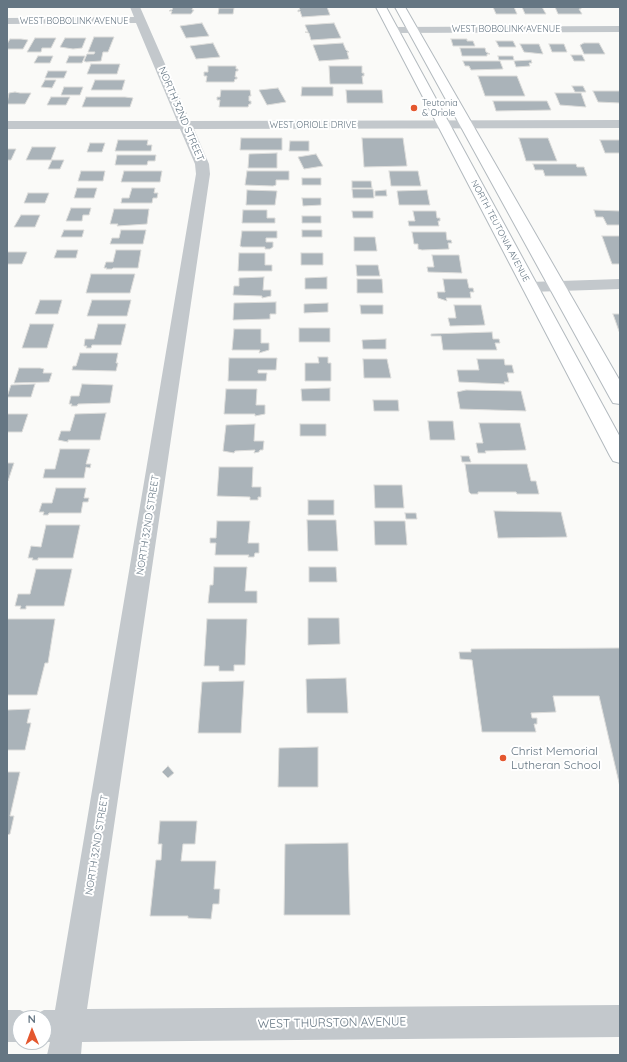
<!DOCTYPE html>
<html>
<head>
<meta charset="utf-8">
<style>
  body { margin:0 }
  #map { position:relative; width:627px; height:1062px; overflow:hidden; background:#fafaf8; font-family:Quicksand,sans-serif }
  canvas { display:block }
  .frame { position:absolute; inset:0; border:8px solid #657683; pointer-events:none }
  .north { position:absolute; left:12px; top:1010px; width:40px; height:40px; box-sizing:border-box; background:#fff; border:1px solid #c1c8cd; border-radius:50%; rotate:359deg; font-size:11px; font-weight:700; line-height:16px; text-align:center; color:#657683 }
  .north::after { content:''; display:block; margin:auto; width:14px; height:18px; background:#e4572e; clip-path:polygon(50% 0,100% 100%,50% 72%,0 100%) }
</style>
</head>
<body>
<div id="map">
<canvas width="627" height="1062"></canvas>
<div class="frame"></div>
<div class="north">N</div>
</div>
<script>
const context = document.querySelector('canvas').getContext('2d');
context.lineJoin = 'round';
function paint(path, color) { context.fillStyle = color; context.fill(path, 'evenodd'); }
const poly = rows => new Path2D(rows.map(r => 'M' + r).join(''));
function strokePath(path, color, width, dash) { context.strokeStyle = color; context.lineWidth = width; context.lineCap = dash ? 'butt' : 'round'; context.setLineDash(dash || []); context.stroke(path); }
function drawText(font, color, halo, rows, align = 'center') {
  context.font = font + ' Quicksand,sans-serif'; context.lineWidth = 4; context.setLineDash([]); context.textBaseline = 'middle'; context.strokeStyle = halo; context.fillStyle = color; for (const [text, x, y, turn = 0] of rows) {
    context.save(); context.translate(x, y); context.rotate((+turn || 0) * Math.PI / 180); context.textAlign = isNaN(turn) ? turn : align; if (halo) context.strokeText(text, 0, 0); context.fillText(text, 0, 0); context.restore();
  }
}
const building = poly([
  [173,7,193,7,192,10,194,10,191,14,171,14,172,11,169,11,170,10,172,10,173,7],
  [299,7,327,7,330,15,302,17,300,11,298,12,298,10,300,10,299,7],
  [493,7,514,7,517,14,496,14,493,7],
  [522,7,542,7,546,14,525,14,522,7],
  [555,7,581,7,581,9,579,9,582,14,558,14,555,7],
  [219,8,234,8,233,14,218,14,219,8],
  [202,23,209,36,186,38,180,26,202,23],
  [334,23,341,38,311,40,309,33,305,32,308,32,305,25,334,23],
  [94,37,114,37,108,52,103,52,101,61,86,62,84,61,87,54,94,54,95,52,88,52,94,37],
  [35,38,56,38,51,48,42,48,41,52,27,52,35,38],
  [65,38,86,38,82,48,73,49,60,47,65,38],
  [10,39,21,39,28,40,23,49,7,49,7,44,10,39],
  [451,39,467,39,467,41,473,41,475,46,453,46,451,39],
  [496,41,513,41,516,47,499,47,496,41],
  [213,43,220,57,196,59,190,46,213,43],
  [343,43,346,50,349,52,347,52,349,59,319,61,313,45,343,43],
  [584,43,599,43,605,54,584,54,580,45,584,43],
  [520,44,539,44,543,54,524,52,520,44],
  [549,44,564,44,567,52,552,52,549,44],
  [460,48,485,48,486,52,490,54,487,54,487,56,462,56,460,48],
  [571,55,582,55,585,61,574,61,571,55],
  [38,56,53,56,50,63,34,63,38,56],
  [69,56,85,56,82,63,66,63,69,56],
  [498,56,513,56,514,60,499,60,498,56],
  [531,60,532,63,529,63,530,66,516,67,514,61,531,60],
  [463,61,500,61,503,69,471,70,469,66,465,66,463,61],
  [91,64,120,64,117,74,87,74,91,64],
  [208,66,236,66,236,69,238,69,238,71,236,71,235,77,237,77,237,79,235,79,234,82,206,82,207,76,204,76,204,72,208,72,208,66],
  [329,66,362,66,362,73,364,73,364,76,362,76,363,84,330,84,329,66],
  [48,71,67,71,64,78,45,78,48,71],
  [478,76,517,76,525,96,485,96,478,76],
  [45,80,56,80,52,88,41,87,45,80],
  [95,80,125,80,122,90,91,90,95,80],
  [572,86,583,86,586,92,575,92,572,86],
  [64,87,83,87,80,95,61,95,64,87],
  [302,87,333,87,333,96,301,96,302,87],
  [278,88,286,102,267,105,259,90,278,88],
  [221,90,250,90,251,96,249,96,249,101,251,101,251,104,249,104,248,107,219,107,220,100,217,100,217,97,220,97,221,90],
  [346,90,382,90,383,103,347,103,346,90],
  [593,91,620,91,620,103,598,102,593,91],
  [15,92,20,93,31,93,25,104,7,104,9,93,15,92],
  [555,93,581,93,586,107,560,105,555,93],
  [51,97,70,97,66,105,47,105,51,97],
  [86,97,125,97,133,98,130,107,82,107,86,97],
  [493,101,547,101,551,110,496,111,493,101],
  [241,138,282,138,282,150,240,150,241,138],
  [362,138,403,138,407,166,364,167,362,138],
  [519,138,548,138,557,161,526,161,519,138],
  [118,140,148,140,147,145,152,145,151,151,115,151,118,140],
  [600,140,620,140,620,153,605,153,600,140],
  [290,141,309,141,309,151,289,151,290,141],
  [90,143,105,143,102,152,87,152,90,143],
  [32,147,56,147,51,160,26,160,32,147],
  [7,149,16,149,11,160,7,160,7,149],
  [277,153,277,168,248,168,249,154,277,153],
  [316,154,323,166,304,169,298,157,316,154],
  [117,155,156,155,155,161,148,161,147,165,115,165,117,155],
  [52,160,64,160,60,169,48,169,52,160],
  [533,164,576,164,577,167,584,167,587,176,545,176,543,170,535,170,533,164],
  [81,171,105,171,103,181,78,181,81,171],
  [124,171,162,171,160,182,121,182,124,171],
  [247,171,289,171,289,180,276,180,276,185,273,186,245,185,247,171],
  [389,171,418,171,421,186,391,186,389,171],
  [302,178,321,178,321,185,302,185,302,178],
  [352,181,371,181,372,188,352,188,352,181],
  [77,188,97,188,94,198,74,198,77,188],
  [132,188,155,188,154,193,158,193,157,198,153,198,152,203,121,203,122,198,129,198,132,188],
  [352,189,373,189,374,198,353,198,352,189],
  [247,190,277,191,275,205,246,205,247,190],
  [386,190,387,196,375,196,375,191,386,190],
  [427,190,430,205,399,205,397,191,427,190],
  [28,193,49,193,45,203,24,203,28,193],
  [302,198,321,198,321,205,303,206,302,198],
  [71,208,91,208,89,215,83,215,82,221,66,221,71,208],
  [114,209,149,209,147,224,117,226,118,224,110,224,114,209],
  [243,210,267,210,267,218,275,218,275,223,242,223,243,210],
  [594,210,620,211,620,225,607,225,603,217,596,217,594,210],
  [352,211,373,211,373,218,353,218,352,211],
  [413,211,436,211,437,218,440,218,440,221,438,221,439,226,409,226,408,221,415,221,413,211],
  [21,215,40,215,35,227,14,227,21,215],
  [302,216,321,216,321,223,302,223,302,216],
  [64,230,84,230,82,237,61,237,64,230],
  [121,230,146,230,143,244,110,244,112,238,119,238,121,230],
  [302,230,322,230,322,237,302,237,302,230],
  [242,231,277,231,277,238,266,238,266,242,273,242,273,247,270,249,265,249,265,247,242,247,240,246,242,231],
  [412,232,446,232,447,240,451,240,452,243,448,243,449,249,422,250,418,249,418,244,414,244,412,232],
  [602,236,620,236,620,264,612,264,602,236],
  [354,237,375,237,377,251,354,251,354,237],
  [57,250,78,250,76,258,54,258,57,250],
  [116,250,141,250,138,268,113,268,112,269,106,269,107,268,104,268,106,262,113,262,116,250],
  [7,252,27,252,22,264,7,264,7,252],
  [239,253,265,253,265,265,272,265,272,271,238,271,239,253],
  [301,253,323,253,323,265,301,265,301,253],
  [432,255,459,255,462,273,428,272,427,267,434,267,432,255],
  [356,265,378,265,380,276,357,276,356,265],
  [91,274,135,274,130,293,86,293,91,274],
  [264,277,263,290,271,290,271,296,262,298,262,296,233,295,234,286,239,286,239,278,264,277],
  [327,277,327,289,305,289,305,278,327,277],
  [357,279,382,279,383,293,357,293,357,279],
  [443,279,467,279,469,288,473,288,474,292,470,292,471,298,446,298,447,301,438,298,437,292,445,292,443,279],
  [40,300,62,300,58,314,35,314,40,300],
  [92,300,131,300,127,316,87,316,92,300],
  [276,302,276,314,270,314,270,319,233,320,234,303,276,302],
  [328,303,328,312,304,313,304,304,328,303],
  [360,305,383,305,383,314,361,314,360,305],
  [454,305,481,305,485,325,450,326,448,318,456,318,454,305],
  [613,314,620,314,620,334,613,314],
  [30,324,54,324,47,348,22,348,30,324],
  [98,324,126,324,121,345,92,345,91,348,86,348,87,346,84,346,85,339,94,339,98,324],
  [299,328,330,328,330,342,299,342,299,328],
  [234,329,261,329,261,343,269,343,269,350,259,353,260,350,232,350,234,329],
  [492,332,493,339,499,339,500,343,495,343,497,350,443,350,441,336,431,336,431,334,492,332],
  [386,339,386,349,363,349,362,340,386,339],
  [80,353,118,353,116,363,118,363,116,371,72,370,73,366,76,366,80,353],
  [318,357,328,357,328,363,331,363,331,381,305,381,305,363,319,363,318,357],
  [229,358,277,358,276,370,258,370,258,373,267,373,266,381,228,381,229,358],
  [363,359,387,359,391,378,364,378,363,359],
  [477,359,504,359,505,365,512,365,514,373,507,373,509,382,504,382,505,384,459,382,457,370,479,370,477,359],
  [19,368,40,368,44,369,43,373,52,373,49,382,14,383,19,368],
  [35,384,31,397,7,397,11,385,35,384],
  [82,384,113,385,110,403,78,404,77,406,71,406,72,404,69,404,71,396,79,396,82,384],
  [330,388,330,401,302,401,301,389,330,388],
  [226,389,257,389,256,405,265,405,265,414,255,416,255,414,224,414,226,389],
  [466,390,521,391,526,411,460,409,457,392,466,390],
  [373,400,398,400,399,411,374,411,373,400],
  [106,413,100,440,68,440,68,442,58,440,61,431,70,431,75,414,106,413],
  [7,414,28,414,22,432,7,432,7,414],
  [428,421,453,421,455,440,430,440,428,421],
  [479,423,520,423,526,450,485,451,486,453,478,453,476,443,483,443,479,423],
  [255,424,254,441,264,441,263,450,260,450,259,452,254,453,255,450,235,451,234,453,223,451,226,425,255,424],
  [300,424,326,424,326,436,300,436,300,424],
  [60,449,90,449,86,464,91,464,90,468,86,467,84,478,43,478,45,469,55,469,60,449],
  [461,456,469,456,471,462,462,462,461,456],
  [7,463,14,463,8,481,7,481,7,463],
  [465,464,527,464,531,481,536,481,539,494,517,494,516,492,478,492,478,494,471,494,469,492,465,464],
  [219,467,253,467,252,487,261,487,261,497,258,497,258,500,250,500,250,497,217,496,219,467],
  [374,485,402,485,404,508,375,508,374,485],
  [56,488,86,488,84,498,89,498,88,502,83,502,81,513,49,513,48,515,43,515,44,512,39,512,42,503,52,503,56,488],
  [308,500,334,500,334,515,308,515,308,500],
  [494,511,561,512,567,537,498,538,494,511],
  [405,513,416,513,417,519,406,519,405,513],
  [307,520,336,520,338,551,308,551,307,520],
  [217,521,250,521,248,543,259,543,259,553,255,553,254,557,248,557,249,555,215,555,216,543,210,543,210,538,216,538,217,521],
  [374,521,405,521,407,545,375,545,374,521],
  [46,525,80,525,73,558,38,558,38,560,32,560,33,558,28,558,31,546,41,547,46,525],
  [214,567,247,567,245,591,257,591,257,603,208,603,210,585,213,585,214,567],
  [309,567,336,567,337,582,309,582,309,567],
  [36,569,72,569,64,606,26,606,26,609,20,609,21,606,15,606,18,594,30,594,36,569],
  [308,618,339,618,340,644,308,645,308,618],
  [7,619,55,619,48,663,45,663,37,695,7,695,7,619],
  [207,619,247,619,245,665,234,665,234,671,219,671,219,666,204,666,207,619],
  [620,648,620,787,599,696,553,696,556,712,531,713,532,718,537,718,537,724,534,724,536,732,482,732,472,660,460,659,459,652,471,652,471,649,620,648],
  [346,678,348,713,307,713,306,679,346,678],
  [244,681,241,733,198,733,202,682,244,681],
  [30,709,27,723,31,723,25,750,7,750,7,710,30,709],
  [318,747,318,787,278,787,279,748,318,747],
  [168,766,174,773,168,778,162,772,168,766],
  [7,772,20,772,10,816,14,816,10,834,7,835,7,772],
  [160,821,197,821,195,844,183,844,181,861,216,861,214,889,220,889,219,904,213,904,211,919,188,918,188,916,150,916,156,860,161,860,162,844,158,844,160,821],
  [348,843,350,915,284,915,285,844,348,843]
]);
const minor = poly([
  [130,7,140,7,190,121,620,120,620,128,194,129,209,164,210,174,87,1009,620,1005,620,1037,82,1042,81,1055,47,1055,50,1042,44,1042,44,1018,20,1018,20,1042,7,1042,7,1010,20,1010,32,1016,44,1010,55,1010,196,174,195,164,180,129,7,129,7,121,177,121,136,23,7,24,7,18,134,17,130,7],
  [620,26,620,32,393,33,387,30,393,27,620,26],
  [620,279,620,289,530,292,524,291,522,287,524,283,530,282,620,279]
]);
const secondary = poly([
  [376,7,386,7,620,437,620,463,613,461,610,456,376,7],
  [395,7,405,7,620,381,620,404,613,403,610,398,395,7]
]);
const markers = [
  [414,108,4,"#e4572e"],
  [503,758,4,"#e4572e"]
];
const farStreetnames = [
  ["WEST BOBOLINK AVENUE",74,21],
  ["WEST BOBOLINK AVENUE",506,29],
  ["WEST ORIOLE DRIVE",313,125],
  ["NORTH TEUTONIA AVENUE",500,231,62]
];
const farPoinames = [
  ["Teutonia",422,103],
  ["& Oriole",422,113]
];
const streetNames = [
  ["NORTH 32ND STREET",181,114,67],
  ["NORTH 32ND STREET",148,525,-81],
  ["NORTH 32ND STREET",97,845,-81]
];
const nearPoinames = [
  ["Christ Memorial",511,751],
  ["Lutheran School",511,765]
];
const nearStreetnames = [
  ["WEST THURSTON AVENUE",332,1023,-1]
];
paint(building, '#aab3b9');
strokePath(building, '#dcdcda', 1);
strokePath(secondary, '#b3babf', 2);
paint(minor, '#c3c8cc');
paint(secondary, '#fff');
for (const [x, y, r, color] of markers) { const dot = new Path2D(); dot.arc(x, y, r, 0, 2 * Math.PI); context.fillStyle = color; context.fill(dot); strokePath(dot, '#fff', 1.5); }
drawText('9px', '#657683', '#fff', farStreetnames);
drawText('9px', '#657683', '#fff', farPoinames, 'left');
drawText('10px', '#657683', '#fff', streetNames);
drawText('12px', '#657683', '#fff', nearPoinames, 'left');
drawText('12px', '#657683', '#fff', nearStreetnames);
</script>
</body>
</html>
